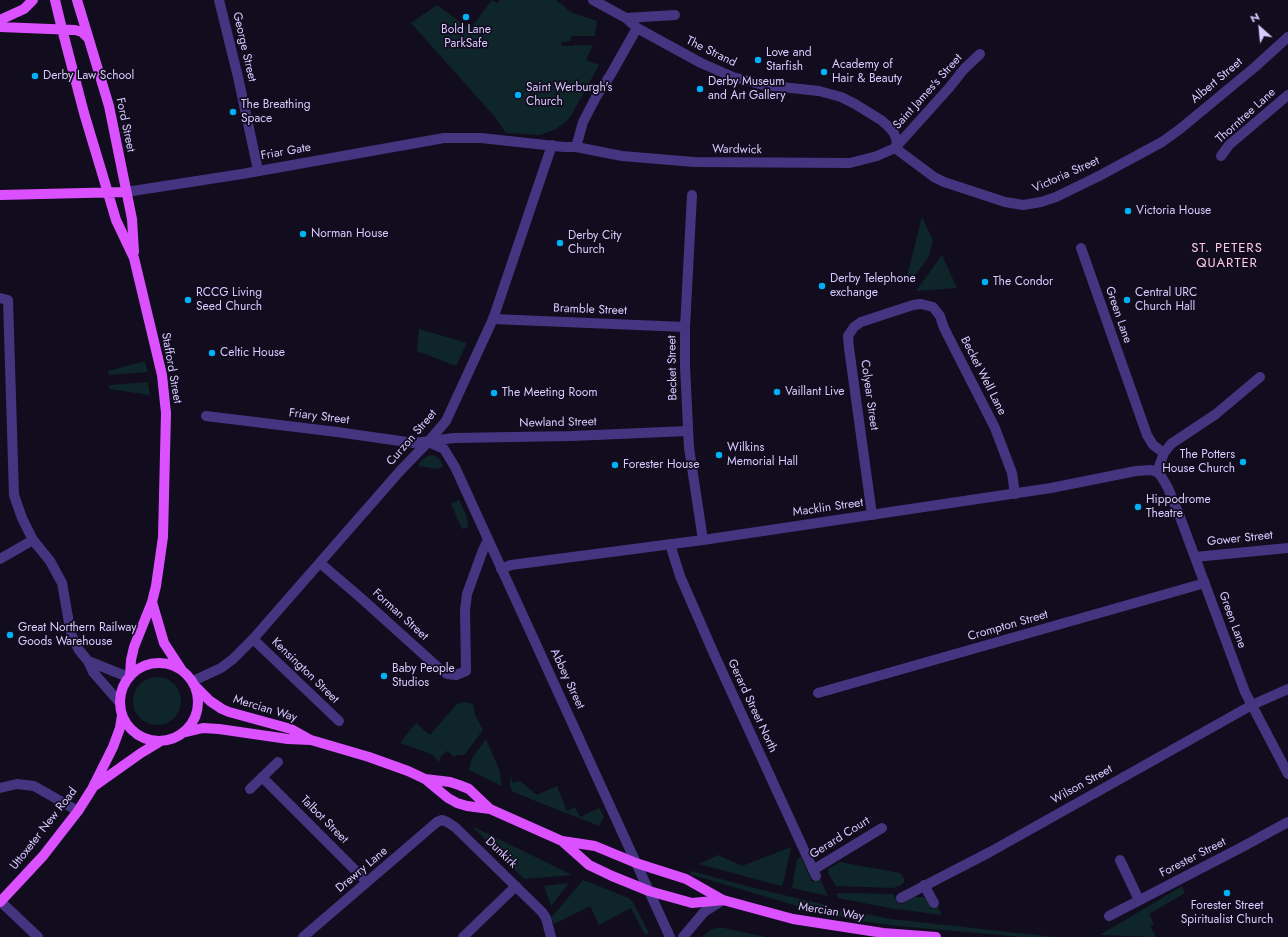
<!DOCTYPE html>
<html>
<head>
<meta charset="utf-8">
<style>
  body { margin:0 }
  #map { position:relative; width:1288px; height:937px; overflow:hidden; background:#120c1f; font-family:Jost,sans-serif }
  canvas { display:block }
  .north { position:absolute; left:1240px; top:8px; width:40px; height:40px; -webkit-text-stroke:3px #120c1f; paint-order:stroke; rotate:333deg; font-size:11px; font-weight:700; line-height:16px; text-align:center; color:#d9caff }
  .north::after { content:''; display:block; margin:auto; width:14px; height:18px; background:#d9caff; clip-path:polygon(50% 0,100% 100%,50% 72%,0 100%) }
</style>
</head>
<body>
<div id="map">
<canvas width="1288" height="937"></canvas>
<div class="north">N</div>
</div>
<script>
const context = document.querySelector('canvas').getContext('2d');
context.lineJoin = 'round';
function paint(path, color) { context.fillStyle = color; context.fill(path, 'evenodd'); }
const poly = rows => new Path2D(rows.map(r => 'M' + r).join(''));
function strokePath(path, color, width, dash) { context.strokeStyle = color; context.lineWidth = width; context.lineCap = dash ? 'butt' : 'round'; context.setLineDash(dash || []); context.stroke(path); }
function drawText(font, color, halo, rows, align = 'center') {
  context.font = font + ' Jost,sans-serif'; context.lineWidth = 3.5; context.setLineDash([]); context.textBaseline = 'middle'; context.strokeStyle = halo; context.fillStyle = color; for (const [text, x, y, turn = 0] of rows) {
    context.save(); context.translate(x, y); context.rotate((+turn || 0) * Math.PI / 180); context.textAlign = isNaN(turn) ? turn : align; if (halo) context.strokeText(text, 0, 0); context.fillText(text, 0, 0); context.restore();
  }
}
const green = poly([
  [492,0,497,3,500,0,556,0,564,6,570,12,597,21,595,36,571,36,570,41,561,42,562,46,593,45,586,60,599,65,572,114,567,121,556,129,540,135,506,133,495,117,411,23,437,5,470,29],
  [922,217,933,240,929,256,910,283,906,280],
  [942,255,957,288,916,291],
  [419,329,467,343,456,366,417,351],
  [145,361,148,372,109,375,108,371],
  [148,382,150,395,109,389,109,385],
  [430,455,435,456,439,458,443,466,438,469,418,466,421,460],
  [459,500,467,517,468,527,462,529,451,504],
  '133 701a24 24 0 1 1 48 0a24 24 0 1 1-48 0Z',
  [464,702,473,704,475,715,483,730,464,755,458,755,454,757,447,751,441,756,439,762,433,755,400,743,416,723,430,735,457,704],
  [486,739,499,769,502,786,469,770,472,758],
  [510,775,513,783,520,781,537,795,557,786,567,811,575,807,580,817,599,808,604,817,599,826,513,792,510,787],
  [472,826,572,875,524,879],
  [791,847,783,884,781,886,699,864,718,855,742,866],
  [801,857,812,882,820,879,828,896,792,888,797,859],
  [840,862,900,873,904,878,904,882,901,885,893,888,836,886,828,873,828,869],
  [691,871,758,889,826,905,824,914,690,874],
  [583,880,629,898,634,904,649,933,645,935,631,908,599,925,590,906,554,924,551,918],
  [569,883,551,906,544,886],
  [1182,886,1185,893,1149,914,1154,924,1150,926,1156,937,1100,935],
  [836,893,893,894,900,905,914,897,923,897,926,899,932,909,937,906,942,915,889,908,838,898],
  [841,909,891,919,1054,937,1023,937,898,926,852,920,839,916],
  [716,928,724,928,766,937,702,937,710,930]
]);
const minor = poly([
  [219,0,238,77,258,170],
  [626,18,675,15],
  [637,28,701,63,733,77,763,85,819,91,841,97,855,104,881,120,889,127,894,133,897,142,895,148],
  [576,147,622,156,694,162,850,163,877,156,895,148,949,88,964,69,980,54],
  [895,148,934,177,944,182,1005,202,1023,205,1041,202,1056,197,1099,176,1162,142,1180,129,1255,67,1288,37],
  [1221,156,1229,145,1288,95],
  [692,195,685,327,685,366,689,448,703,540],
  [1081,248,1147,435,1153,445,1164,453],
  [0,298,8,300,14,495,22,518,33,540,50,561,62,583,71,634,79,650,88,661,93,672,120,703],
  [493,319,685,327],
  [206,416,337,432,414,443,454,438,572,436,688,431],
  [1157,472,1164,453,1171,444,1216,414,1260,377],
  [872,515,849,348,848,336,854,327,861,322,913,305,921,304,933,307,940,316,944,328,995,428,1012,473,1015,494],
  [670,544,680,576,714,654,816,876],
  [0,559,33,540],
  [320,563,361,598,442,671,448,674,456,675,466,671,465,610,467,594,483,550,488,540],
  [253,639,339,721],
  [88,661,128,677],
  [818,693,1205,583],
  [262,777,367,882],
  [0,788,17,784,34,786,78,811],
  [250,789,278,762],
  [1120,860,1139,900],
  [813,870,882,828],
  [924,885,934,903],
  [901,898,990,852,1252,705,1288,689],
  [1,902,38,937],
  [1109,916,1244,846,1288,822],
  [303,937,437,822,442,820,447,822,455,827,542,912,546,918,551,937],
  [463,937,516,886]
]);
const tertiary = poly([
  [126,192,242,174,444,138,481,138,564,147,576,147,583,122,596,97,611,74,637,28,626,18,593,0],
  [428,442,444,449,455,467,670,937],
  [1195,557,1288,548],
  [501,569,511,565,703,540,1051,488,1136,471,1151,470,1157,472,1161,476,1168,488,1180,517,1245,692,1288,774],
  [193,681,221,668,233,659,253,639,400,471,428,442,446,421,493,319,552,145],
  [683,937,704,912,723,900]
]);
const primary = poly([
  [55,0,62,29,84,113,108,193,116,220,134,258,162,375,166,413,163,537,156,586,152,602,134,647,131,660,130,675],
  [77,0,109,106,132,219,134,252],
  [0,20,24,9,33,0],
  [0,27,75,30,82,32,88,38],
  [0,195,126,192],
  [152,602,164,643,181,669],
  '120 702a39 39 0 1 1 78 0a39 39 0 1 1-78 0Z',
  [195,686,210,701,222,709,229,712,291,729,309,739],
  [182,733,203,728,219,729,288,739,311,740,369,757,408,771,425,779,448,798,457,803,467,806,490,809],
  [425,779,450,782,459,785,469,789,490,809,562,841,595,846,636,863,686,879,723,900,793,919,883,933,936,937],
  [93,787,141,753,161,741],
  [562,841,589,865,612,876,649,891,692,903,723,900],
  [0,902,43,856,78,811,92,789,113,747,120,728,122,715]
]);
const markers = [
  [466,17,4,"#00b2f5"],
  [758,60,4,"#00b2f5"],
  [824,72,4,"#00b2f5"],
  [35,76,4,"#00b2f5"],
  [700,89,4,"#00b2f5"],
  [518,95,4,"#00b2f5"],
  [233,112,4,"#00b2f5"],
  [1128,211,4,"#00b2f5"],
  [303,234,4,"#00b2f5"],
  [560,243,4,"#00b2f5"],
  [985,282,4,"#00b2f5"],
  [822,286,4,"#00b2f5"],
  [188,300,4,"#00b2f5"],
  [1127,300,4,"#00b2f5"],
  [212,353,4,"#00b2f5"],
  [777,392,4,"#00b2f5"],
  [494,393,4,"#00b2f5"],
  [719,455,4,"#00b2f5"],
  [1243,462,4,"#00b2f5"],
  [615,465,4,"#00b2f5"],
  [1138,507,4,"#00b2f5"],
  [10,635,4,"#00b2f5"],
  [384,676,4,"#00b2f5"],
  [1227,893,4,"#00b2f5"]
];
const poiNames = [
  ["Bold Lane",466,30,"center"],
  ["ParkSafe",466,44,"center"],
  ["Love and",766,53],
  ["Starfish",766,67],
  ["Academy of",832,65],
  ["Hair & Beauty",832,79],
  ["Derby Law School",43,76],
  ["Derby Museum",708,82],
  ["and Art Gallery",708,96],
  ["Saint Werburgh's",526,88],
  ["Church",526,102],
  ["The Breathing",241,105],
  ["Space",241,119],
  ["Victoria House",1136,211],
  ["Norman House",311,234],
  ["Derby City",568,236],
  ["Church",568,250],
  ["Derby Telephone",830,279],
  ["exchange",830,293],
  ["The Condor",993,282],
  ["RCCG Living",196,293],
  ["Seed Church",196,307],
  ["Central URC",1135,293],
  ["Church Hall",1135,307],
  ["Celtic House",220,353],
  ["Vaillant Live",785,392],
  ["The Meeting Room",502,393],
  ["Wilkins",727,448],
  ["Memorial Hall",727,462],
  ["The Potters",1235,455,"right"],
  ["House Church",1235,469,"right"],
  ["Forester House",623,465],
  ["Hippodrome",1146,500],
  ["Theatre",1146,514],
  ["Great Northern Railway",18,628],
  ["Goods Warehouse",18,642],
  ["Baby People",392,669],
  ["Studios",392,683],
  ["Forester Street",1227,906,"center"],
  ["Spiritualist Church",1227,920,"center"]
];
const streetNames = [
  ["George Street",244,47,77],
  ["The Strand",711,52,26],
  ["Albert Street",1217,81,-40],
  ["Saint James's Street",928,92,-48],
  ["Thorntree Lane",1246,116,-42],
  ["Ford Street",125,125,78],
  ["Wardwick",737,150,1],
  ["Friar Gate",286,152,-10],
  ["Victoria Street",1066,175,-24],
  ["Bramble Street",590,310,2],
  ["Green Lane",1118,315,71],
  ["Stafford Street",171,368,80],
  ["Becket Street",673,368,-91],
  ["Becket Well Lane",983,376,63],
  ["Colyear Street",869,395,82],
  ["Friary Street",319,417,7],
  ["Newland Street",558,423,-1],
  ["Curzon Street",412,438,-49],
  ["Macklin Street",828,508,-8],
  ["Gower Street",1240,539,-6],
  ["Forman Street",400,615,42],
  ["Green Lane",1232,620,70],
  ["Crompton Street",1008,626,-16],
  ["Kensington Street",305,671,44],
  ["Abbey Street",567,679,65],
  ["Gerard Street North",752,706,65],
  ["Mercian Way",265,709,17],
  ["Wilson Street",1082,785,-29],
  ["Talbot Street",324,820,45],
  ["Uttoxeter New Road",44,829,-52],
  ["Gerard Court",840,838,-32],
  ["Dunkirk",501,853,44],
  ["Forester Street",1193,858,-27],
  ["Drewry Lane",362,870,-40],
  ["Mercian Way",831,912,9]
];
const neighbourhoodNames = [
  ["ST. PETERS",1227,249],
  ["QUARTER",1227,264]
];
paint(green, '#0e2629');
strokePath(minor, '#453580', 10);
strokePath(tertiary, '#453580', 10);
strokePath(primary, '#dc51ff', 10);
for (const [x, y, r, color] of markers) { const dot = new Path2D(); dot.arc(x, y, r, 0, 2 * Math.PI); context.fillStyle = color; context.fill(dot); strokePath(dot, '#120c1f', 1.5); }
drawText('12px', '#d9caff', '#120c1f', poiNames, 'left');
drawText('12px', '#d9caff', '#120c1f', streetNames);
context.letterSpacing = '1px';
drawText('13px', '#ffcce4', '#120c1f', neighbourhoodNames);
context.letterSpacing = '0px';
</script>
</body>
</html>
